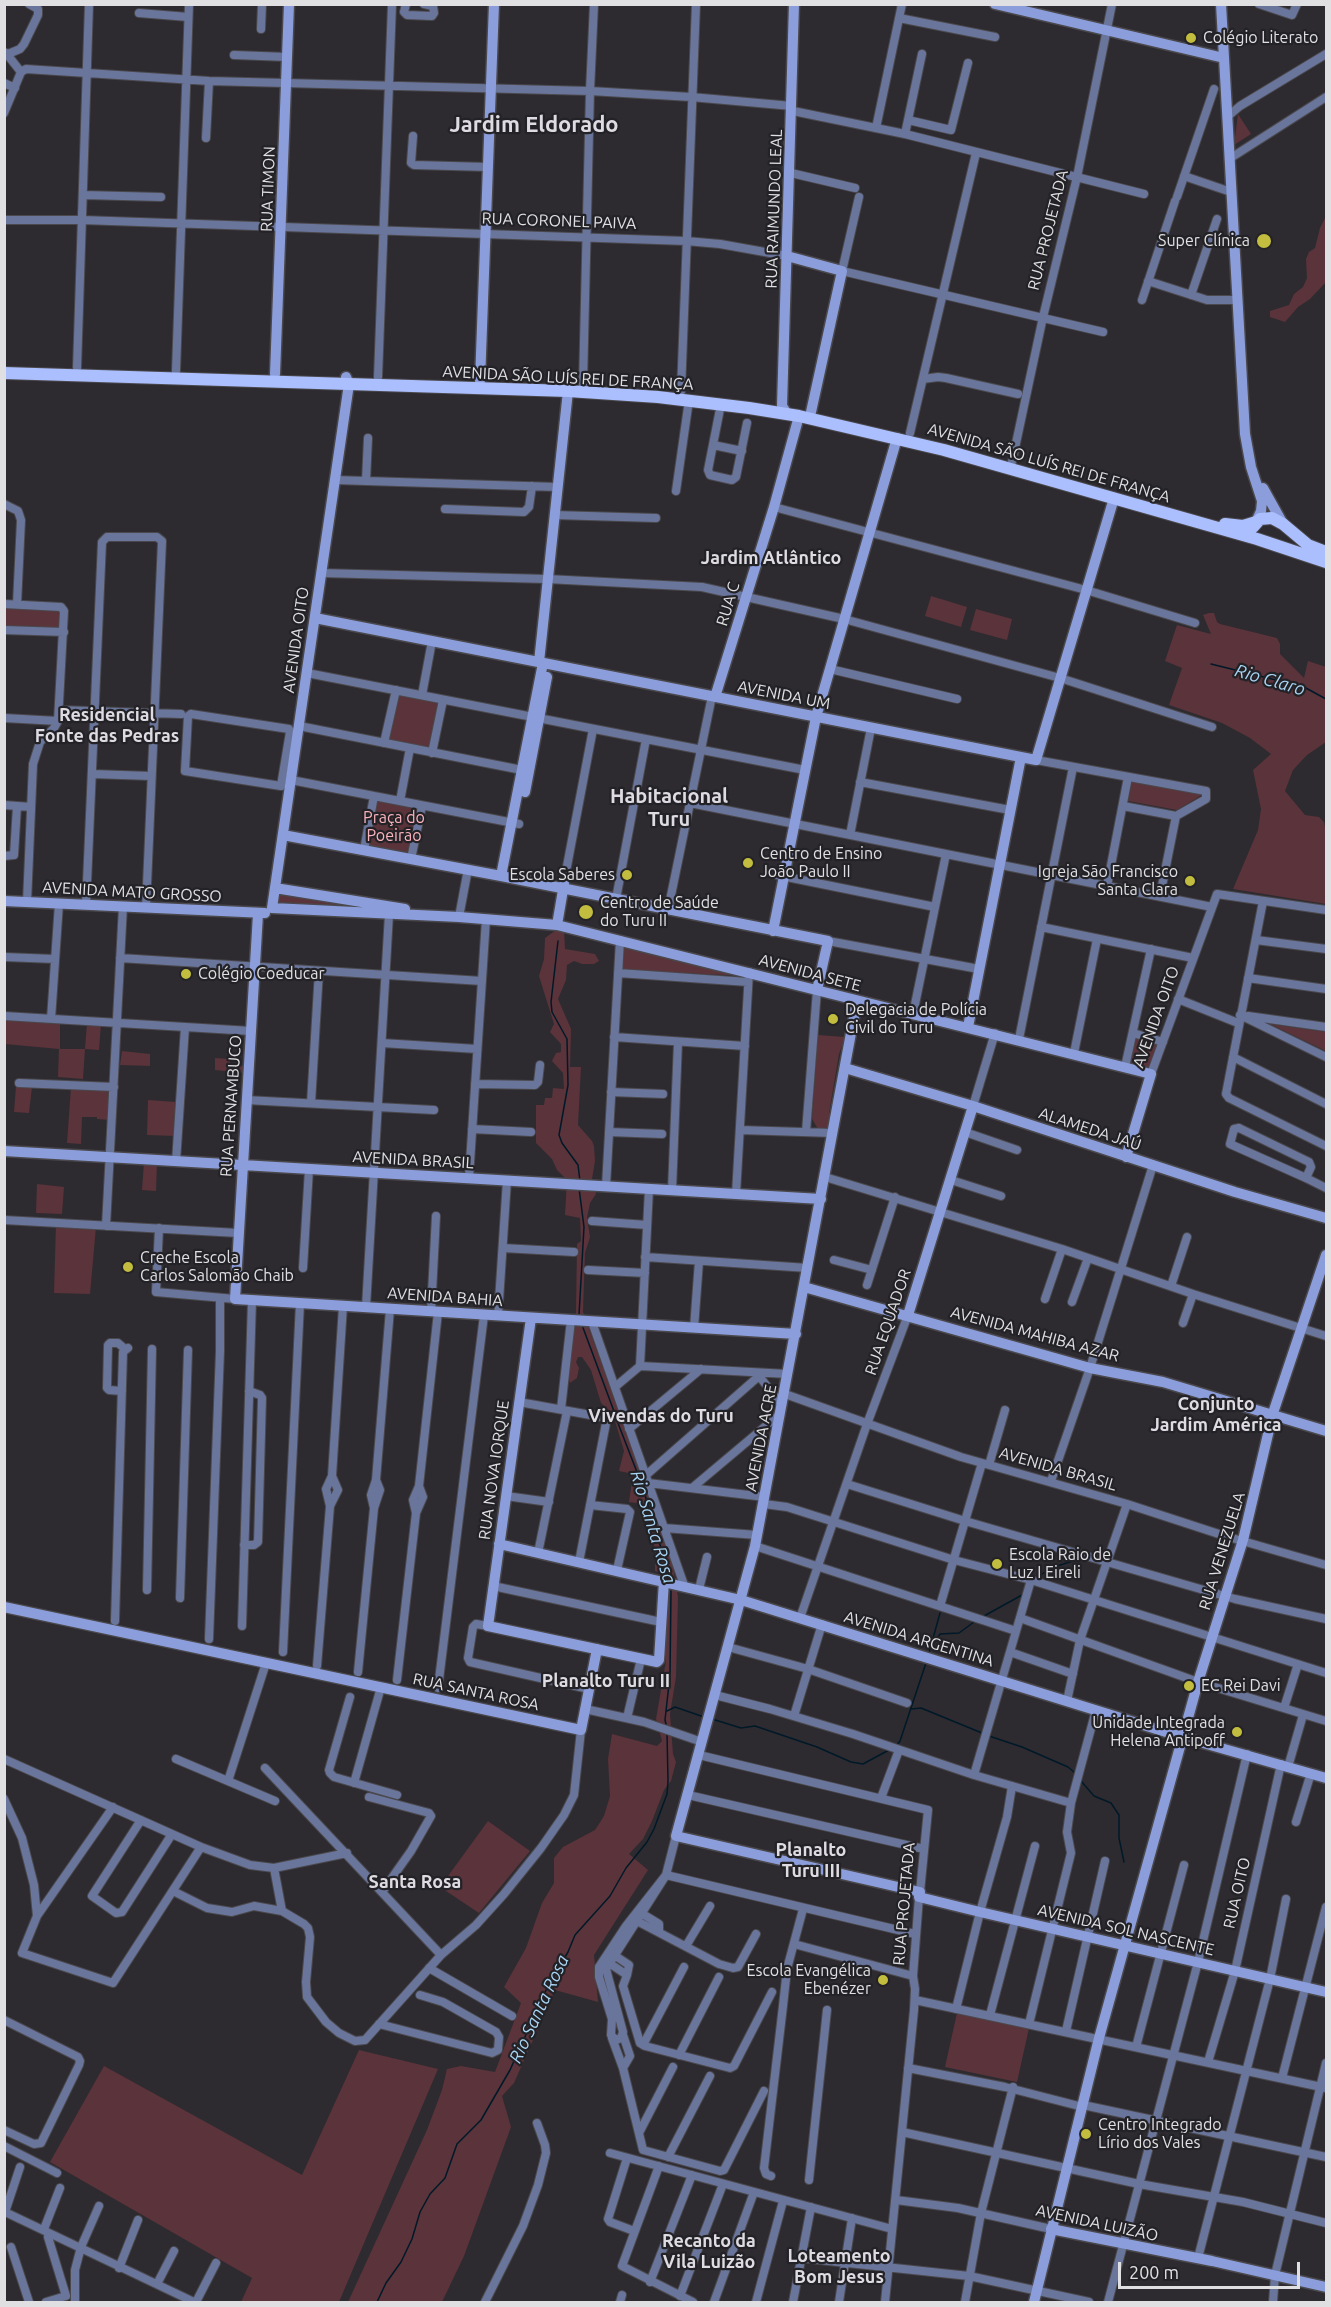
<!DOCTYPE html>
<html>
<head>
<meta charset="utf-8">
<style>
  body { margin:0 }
  #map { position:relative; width:1331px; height:2307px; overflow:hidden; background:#2d2b30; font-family:Ubuntu,sans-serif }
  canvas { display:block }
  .frame { position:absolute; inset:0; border:6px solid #e0dfe2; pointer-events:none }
  .scale { position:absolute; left:1118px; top:2262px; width:182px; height:27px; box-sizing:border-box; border:3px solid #e0dfe2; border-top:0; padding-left:8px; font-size:18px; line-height:21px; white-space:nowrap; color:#e0dfe2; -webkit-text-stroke:4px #232226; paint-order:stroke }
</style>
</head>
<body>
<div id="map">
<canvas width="1331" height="2307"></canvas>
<div class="frame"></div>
<div class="scale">200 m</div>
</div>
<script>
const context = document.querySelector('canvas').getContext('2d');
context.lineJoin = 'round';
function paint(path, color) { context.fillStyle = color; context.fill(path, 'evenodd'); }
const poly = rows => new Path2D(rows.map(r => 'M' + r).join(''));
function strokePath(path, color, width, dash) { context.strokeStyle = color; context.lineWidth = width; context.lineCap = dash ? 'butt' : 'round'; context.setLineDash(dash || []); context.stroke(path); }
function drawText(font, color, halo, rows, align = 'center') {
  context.font = font + ' Ubuntu,sans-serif'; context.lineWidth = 4.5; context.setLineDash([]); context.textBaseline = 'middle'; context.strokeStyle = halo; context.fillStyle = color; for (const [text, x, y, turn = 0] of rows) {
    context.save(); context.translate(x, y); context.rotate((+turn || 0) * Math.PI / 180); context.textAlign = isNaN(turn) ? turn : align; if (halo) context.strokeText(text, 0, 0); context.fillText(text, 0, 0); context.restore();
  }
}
const green = poly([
  [1238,114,1251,134,1234,145],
  [1326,216,1326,282,1310,299,1298,307,1285,322,1270,317,1270,311,1289,305,1294,294,1303,287,1307,278,1306,259,1309,252,1315,248,1320,228],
  [931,596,967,607,961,627,925,616],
  [5,607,60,610,60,629,5,628],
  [976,609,1012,619,1007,640,970,630],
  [1209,613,1214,613,1217,622,1220,624,1277,638,1280,644,1280,654,1304,678,1308,661,1326,667,1326,742,1307,755,1293,770,1285,791,1305,815,1319,817,1324,822,1326,832,1326,904,1233,889,1258,830,1261,809,1253,770,1271,754,1250,738,1222,723,1169,705,1182,668,1165,661,1177,625,1211,634,1203,615],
  [399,694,441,701,432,749,389,740],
  [1132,781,1200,792,1202,795,1177,810,1128,801],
  [376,799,419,809,411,855,368,846],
  [279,892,401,910,278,902],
  [564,929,565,949,595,954,599,961,594,964,582,964,574,961,567,965,566,980,558,999,571,1029,570,1067,581,1067,578,1125,592,1141,594,1146,595,1161,592,1179,596,1194,590,1203,587,1218,590,1237,585,1253,583,1312,672,1561,678,1597,676,1677,670,1714,673,1754,676,1762,671,1781,664,1790,652,1821,643,1839,629,1854,648,1870,594,1955,598,2002,555,1990,514,2083,502,2096,511,2127,464,2256,442,2302,348,2302,427,2130,442,2090,447,2069,461,2066,495,2072,521,2003,504,1987,526,1948,542,1903,554,1883,554,1858,563,1847,595,1830,604,1816,610,1796,608,1759,612,1734,657,1746,662,1741,656,1719,666,1661,665,1574,655,1571,655,1548,644,1504,629,1502,633,1474,619,1471,624,1451,615,1421,609,1411,601,1403,591,1370,582,1357,578,1357,576,1362,579,1368,577,1378,570,1383,569,1379,573,1325,576,1312,577,1244,581,1241,580,1218,565,1215,567,1180,557,1170,552,1159,536,1143,536,1105,544,1105,545,1098,552,1098,553,1088,564,1089,563,1073,552,1061,556,1053,561,1052,561,1044,550,1032,554,1024,539,976,544,959,545,938,556,930],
  [624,945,745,976,622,970],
  [4,1019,60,1022,60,1049,85,1049,87,1023,101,1024,99,1050,85,1049,83,1079,58,1077,59,1049,5,1044],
  [1270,1024,1326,1032,1326,1051],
  [818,1035,845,1037,839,1054,829,1113,831,1120,827,1129,818,1129,812,1119],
  [1135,1038,1158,1044,1150,1068,1130,1062],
  [122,1051,150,1054,150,1066,120,1065],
  [215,1058,230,1059,230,1065,245,1066,244,1073,215,1070],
  [16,1086,32,1087,29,1113,14,1112],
  [71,1087,113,1090,110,1120,97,1119,97,1117,82,1117,81,1144,67,1143],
  [148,1100,176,1102,175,1136,147,1135],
  [144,1162,157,1163,156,1191,142,1190],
  [37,1184,64,1187,62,1214,36,1213],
  [56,1223,96,1227,90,1294,54,1293],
  [488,1821,530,1851,479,1913,440,1887],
  [957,2013,1029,2028,1017,2082,945,2067],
  [359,2050,438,2069,339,2302,241,2302,252,2278,50,2162,104,2066,302,2175]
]);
const stream = poly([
  [1211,664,1304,687,1326,699],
  [558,941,551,1002,552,1012,567,1039,568,1085,559,1135,562,1143,578,1165,580,1181],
  [579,1188,584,1227,579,1315],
  [582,1325,615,1414],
  [616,1418,642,1485,670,1578],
  [1042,1574,1051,1568,1079,1559],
  [984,1616,1022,1595],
  [932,1646,940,1634,959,1633,974,1622],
  [929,1653,940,1613],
  [911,1709,921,1708,982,1733],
  [667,1711,675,1707,704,1717],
  [712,1719,741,1728,755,1726,817,1747,851,1762,863,1764,889,1750],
  [667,1728,665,1720,670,1675,671,1589],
  [989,1736,1022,1747,1068,1767,1074,1772],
  [896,1746,900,1741,926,1663],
  [1081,1781,1094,1796,1111,1803,1119,1815,1119,1838,1124,1862],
  [377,2302,386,2283,401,2262,412,2239,420,2212,430,2194,445,2178,457,2144,481,2120,510,2070,547,1988,568,1952,575,1935,610,1896,626,1868,647,1842,654,1829,667,1794,668,1781,667,1733]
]);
const street = poly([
  [406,4,404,12,407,15,432,16,434,13,433,6,424,4],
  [1259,4,1292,15,1297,4],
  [139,13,188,17],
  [899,18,995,37],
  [261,29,262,4],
  [6,53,21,72],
  [8,54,20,49,24,44,38,15,38,9,29,4],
  [234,55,287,57],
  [4,83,15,88],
  [793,111,905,134,1144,194],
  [4,113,21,72,26,69,209,81,590,91,691,97,792,106],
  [1227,117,1240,106,1326,54],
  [908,120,951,130,968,63],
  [876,128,902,4],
  [905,134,922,54],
  [413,136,411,163,414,165,488,167],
  [206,138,209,81],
  [1229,159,1326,97],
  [791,173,855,188],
  [1184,176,1231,192],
  [83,195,161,197],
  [859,197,842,271,1103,332],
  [1177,197,1214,89],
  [4,220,82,220,686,241,720,244,787,256],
  [1148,281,1207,300,1237,300],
  [1191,295,1217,219],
  [1142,300,1175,201],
  [77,368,89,4],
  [176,371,189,4],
  [378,377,392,4],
  [923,379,938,377,946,378,1018,394],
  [583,384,590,91,594,4],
  [681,391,696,4],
  [721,404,708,470,710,475,732,480,736,477,747,423],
  [910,433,976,153],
  [713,445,742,451],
  [1012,462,1043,317,1077,177,1112,4],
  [335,480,557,487],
  [366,481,368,438],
  [676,491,689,400],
  [4,504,18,511,21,520,17,604],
  [774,507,1086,590,1195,623],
  [445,509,524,512,529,507,532,486],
  [554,515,656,518],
  [321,573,547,579,702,587,844,619,1060,678,1212,727],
  [4,604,61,607,64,611,58,721,54,728,40,742,33,764,27,902],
  [4,630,64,632],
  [830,669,957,699],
  [307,673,805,770],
  [422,695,432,641],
  [59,710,181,714],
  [191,714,289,729,290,732,281,786,185,771,188,716,191,714],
  [4,718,58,721],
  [299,726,527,771],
  [384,743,396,690],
  [432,753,443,700],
  [1036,760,1206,791,1206,799,1176,816],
  [92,774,151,776],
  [291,780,519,824],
  [860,782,1010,810],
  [400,801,410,748],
  [690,803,1212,907],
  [4,805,31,807],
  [1123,806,1176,816],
  [850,835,871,728],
  [364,850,374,796],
  [4,856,14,855,17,806],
  [411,859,422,806],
  [777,875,935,907],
  [564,882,593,729],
  [1107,886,1128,777],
  [1160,896,1176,816],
  [616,899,646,739],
  [1263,901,1226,1094,1229,1098,1326,1146],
  [86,905,102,542,107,537,157,537,162,541,146,908],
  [668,910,712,696],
  [459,917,468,869],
  [1041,927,1193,958],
  [1256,940,1326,949],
  [828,941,979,969],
  [4,957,55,959],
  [120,958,482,981],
  [618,973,748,982],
  [1248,978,1326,989],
  [1178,999,1238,1023],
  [913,1014,946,854],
  [1240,1015,1326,1057],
  [4,1016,251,1031],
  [1248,1016,1326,1027],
  [51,1019,59,903],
  [1133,1033,1163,1042],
  [614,1037,745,1046],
  [1019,1039,1073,767],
  [382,1043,477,1049],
  [1074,1053,1097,939],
  [1233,1057,1326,1104],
  [1125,1067,1151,949],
  [1151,1074,1217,894,1326,910],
  [19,1083,114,1087],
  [475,1084,535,1085,538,1082,540,1065],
  [611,1092,663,1094],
  [246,1100,434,1110],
  [311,1103,319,971],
  [973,1106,995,1033],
  [1239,1128,1309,1162,1311,1167,1306,1178,1230,1144,1234,1129,1239,1128],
  [472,1129,531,1132],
  [740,1130,833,1133],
  [609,1132,662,1134],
  [806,1132,817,990],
  [965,1132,1017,1150],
  [176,1162,185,1027],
  [825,1177,1062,1249,1193,1294,1326,1336],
  [469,1178,486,919],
  [1306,1178,1326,1188],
  [951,1180,1001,1196],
  [606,1186,620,940],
  [672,1190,678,1042],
  [736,1194,749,972],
  [4,1220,238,1233],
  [592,1221,647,1225],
  [106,1226,123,906],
  [159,1228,156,1292,235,1299],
  [503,1248,574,1252],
  [645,1257,808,1268],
  [834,1260,872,1270],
  [303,1268,309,1169],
  [588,1270,645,1273],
  [867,1285,895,1197],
  [1171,1286,1187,1237],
  [1045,1299,1062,1249],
  [1072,1302,1088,1258],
  [366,1307,389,914],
  [431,1312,436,1216],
  [498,1316,507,1180],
  [592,1322,684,1585],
  [1183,1323,1193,1294],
  [694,1328,699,1261],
  [640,1366,649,1189],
  [640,1366,788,1374],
  [759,1376,782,1405],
  [615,1387,640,1366],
  [122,1391,109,1390,107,1388,108,1345,110,1343,118,1343,125,1349],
  [785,1394,961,1457,1127,1504,1225,1536,1326,1565],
  [519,1402,607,1418,624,1414],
  [561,1409,571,1320],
  [629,1429,701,1369],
  [989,1465,1005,1410],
  [645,1476,759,1376,759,1373],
  [1051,1481,1090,1368,1153,1165],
  [648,1483,765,1497],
  [847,1484,965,1521,1235,1599,1326,1619],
  [419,1486,423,1497,416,1513,413,1500,419,1486,438,1312],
  [692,1488,780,1414],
  [506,1496,549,1502],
  [764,1504,787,1507,954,1560,1031,1580,1326,1673],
  [590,1505,627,1509,630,1512,617,1570],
  [330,1506,326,1489,332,1476,343,1306],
  [374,1508,380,1490,376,1480],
  [664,1528,757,1535],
  [244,1545,254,1545,258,1542,262,1398,260,1395,249,1391],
  [755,1546,1016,1631],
  [538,1553,567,1411],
  [579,1562,607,1418],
  [493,1586,661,1622],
  [699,1589,707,1557],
  [147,1590,152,1349],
  [180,1598,188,1350],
  [940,1606,982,1463],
  [800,1618,867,1424,908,1315],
  [1020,1618,1198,1682,1326,1721],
  [115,1621,123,1352,128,1348],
  [242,1626,252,1300],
  [488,1626,476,1624,473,1627,468,1658,470,1662,589,1689],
  [209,1639,220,1351,220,1298],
  [728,1647,808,1669,907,1703],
  [283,1652,300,1303],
  [1010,1652,1073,1674],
  [317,1666,330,1506,338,1490,332,1476],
  [358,1672,374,1508,371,1495,376,1480,390,1309],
  [397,1680,416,1513],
  [438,1688,484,1315],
  [715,1695,770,1709,853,1734,974,1775,1071,1803],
  [350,1697,329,1770,330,1773,334,1777,397,1795],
  [1067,1701,1080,1640,1127,1504],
  [1284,1708,1298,1664],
  [585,1709,644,1722,702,1742],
  [794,1716,822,1624],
  [627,1718,641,1659],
  [699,1755,928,1810,920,1892],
  [4,1759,201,1847,250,1865,274,1868,347,1853],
  [176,1759,275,1801],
  [1288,1767,1303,1715],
  [265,1768,441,1955],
  [974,1775,1031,1580],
  [228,1781,266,1663],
  [354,1783,381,1687],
  [688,1795,924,1849],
  [369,1797,429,1813,431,1816,411,1851,382,1892],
  [881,1798,899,1750],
  [4,1799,22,1838,34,1885,37,1916,22,1953,113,1983,201,1847],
  [141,1820,92,1896,116,1913,122,1912,172,1834],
  [1296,1822,1311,1773],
  [274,1868,282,1911],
  [666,1875,626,1926,599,1967,599,1977,612,2019,611,2035,616,2040,621,2038,623,2032,606,1969,666,1875,676,1836],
  [666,1875,915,1934],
  [173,1891,207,1908,232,1912,254,1906,282,1911,304,1924,308,1928,310,1937,306,1982,307,1997,326,2022,339,2033,355,2041,365,2040,441,1955,476,1925,504,1894,541,1848,564,1815,574,1795,581,1730],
  [641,1913,659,1924,659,1931],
  [37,1916,113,1807],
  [637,1921,719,1964,733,1968,738,1967,756,1934],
  [794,1944,913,1976],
  [686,1946,710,1906],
  [609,1963,627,1975,629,1965,614,1955],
  [429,1968,512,2016],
  [627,1975,623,1986,640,2043,645,2046,730,2068,734,2066,772,1992],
  [915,2000,1326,2088],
  [956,2009,980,1912,1007,1817,1012,1786],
  [990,2015,1035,1846],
  [4,2020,78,2057,80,2061,79,2065,41,2143,34,2144,4,2130],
  [379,2024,492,2053,498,2050,499,2037,496,2032,443,2002,420,1995],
  [1029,2024,1071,1853,1067,1832,1071,1803,1096,1710],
  [1066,2031,1105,1861],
  [623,2035,630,2056,623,2068],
  [612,2038,623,2068,643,2150,720,2171,724,2170,764,2091],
  [643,2045,684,1967],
  [1136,2047,1184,1865],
  [679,2055,719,1977],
  [1208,2062,1235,1971,1281,1764],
  [908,2068,1005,2087,1079,2106,1083,2105,1326,2157],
  [1282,2078,1326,1907],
  [902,2132,1139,2184,1243,2202,1326,2223],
  [639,2133,673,2067],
  [4,2146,57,2173],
  [610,2153,892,2229],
  [668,2157,710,2076],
  [627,2158,608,2219,610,2222,634,2231],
  [659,2166,622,2266,693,2302],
  [20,2167,5,2212,194,2302],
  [771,2176,766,2174,764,2168,783,2006,787,1969,803,1909],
  [809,2180,827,2010],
  [896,2200,958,2208,1051,2229],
  [44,2229,60,2188],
  [11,2247,29,2302],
  [801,2258,969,2276,1089,2302],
  [1198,2258,1270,1979,1286,1899],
  [119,2268,138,2220],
  [650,2282,692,2175],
  [157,2284,174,2251],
  [680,2296,723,2184],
  [46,2302,66,2296,48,2237],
  [75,2302,75,2270,81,2247,99,2206],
  [196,2302,216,2263],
  [485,2302,523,2226,538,2185,546,2153,545,2145,537,2123],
  [620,2302,622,2295],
  [714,2302,754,2192],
  [756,2302,783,2201],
  [793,2302,811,2207],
  [839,2302,852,2218],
  [885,2302,914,2010,915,1989,913,1976,919,1897],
  [965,2302,981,2213,1013,2087],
  [1108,2302,1198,1962,1247,1754],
  [1273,2302,1275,2275,1326,2063]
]);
const secondary = poly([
  [995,4,1224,58],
  [1221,4,1245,434,1251,467,1262,501,1261,511,1256,522],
  [787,256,842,271,811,412],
  [275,374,289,4],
  [480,381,494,4],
  [787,414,782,406,794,4],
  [1263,488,1283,524],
  [315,618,1036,760,1114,498],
  [539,662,568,391],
  [715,697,774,507,799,416],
  [525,792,547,677],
  [283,835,501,876,828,941,817,990],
  [501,876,543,663],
  [275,888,405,909],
  [4,901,265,913],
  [272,908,459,917,557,925,1151,1074,1126,1157],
  [272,908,349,384,346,377],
  [258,914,235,1299,796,1334],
  [557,925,564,884],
  [773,931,816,717,897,438],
  [857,1001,755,1546,676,1836,920,1892,919,1897,980,1912,1326,1992],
  [968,1027,1021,757],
  [845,1068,973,1106,1235,1192,1326,1218],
  [4,1151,821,1199],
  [804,1287,1090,1368,1163,1382,1326,1431],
  [908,1315,973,1106],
  [531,1318,488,1626,657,1662,659,1660,664,1581],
  [499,1544,741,1600,1182,1737,1326,1778],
  [4,1607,581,1730,597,1649],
  [1051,2229,1212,2261,1326,2287],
  [1034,2302,1099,2038,1198,1682,1243,1540,1273,1413,1326,1255]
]);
const primary = poly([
  [4,373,568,391,658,397,749,408,799,416,944,450,1257,539,1326,562],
  [1225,524,1243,526,1256,522],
  [1253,527,1260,519,1272,518,1283,524,1308,545,1326,552]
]);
const markers = [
  [1191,38,6,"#c2bd3f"],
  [1264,241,8,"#c2bd3f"],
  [748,863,6,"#c2bd3f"],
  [627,875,6,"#c2bd3f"],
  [1190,881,6,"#c2bd3f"],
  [586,912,8,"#c2bd3f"],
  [186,974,6,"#c2bd3f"],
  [833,1019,6,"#c2bd3f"],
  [128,1267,6,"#c2bd3f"],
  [997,1564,6,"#c2bd3f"],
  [1189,1686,6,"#c2bd3f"],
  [1237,1732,6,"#c2bd3f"],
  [883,1980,6,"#c2bd3f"],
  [1086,2134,6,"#c2bd3f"]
];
const poiNames = [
  ["Colégio Literato",1203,38],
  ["Super Clínica",1250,241,"right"],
  ["Centro de Ensino",760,854],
  ["João Paulo II",760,872],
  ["Igreja São Francisco",1178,872,"right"],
  ["Santa Clara",1178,890,"right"],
  ["Escola Saberes",615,875,"right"],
  ["Centro de Saúde",600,903],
  ["do Turu II",600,921],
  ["Colégio Coeducar",198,974],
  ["Delegacia de Polícia",845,1010],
  ["Civil do Turu",845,1028],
  ["Creche Escola",140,1258],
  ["Carlos Salomão Chaib",140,1276],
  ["Escola Raio de",1009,1555],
  ["Luz I Eireli",1009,1573],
  ["EC Rei Davi",1201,1686],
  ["Unidade Integrada",1225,1723,"right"],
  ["Helena Antipoff",1225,1741,"right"],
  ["Escola Evangélica",871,1971,"right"],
  ["Ebenézer",871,1989,"right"],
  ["Centro Integrado",1098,2125],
  ["Lírio dos Vales",1098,2143]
];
const streetNames = [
  ["RUA TIMON",268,189,-88],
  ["RUA RAIMUNDO LEAL",774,209,-88],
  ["RUA CORONEL PAIVA",559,221,2],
  ["RUA PROJETADA",1048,230,-76],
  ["AVENIDA SÃO LUÍS REI DE FRANÇA",568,378,3],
  ["AVENIDA SÃO LUÍS REI DE FRANÇA",1049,463,16],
  ["RUA C",728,604,-73],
  ["AVENIDA OITO",296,640,-82],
  ["AVENIDA UM",784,695,11],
  ["AVENIDA MATO GROSSO",132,892,3],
  ["AVENIDA SETE",810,973,15],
  ["AVENIDA OITO",1156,1017,-70],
  ["RUA PERNAMBUCO",231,1106,-86],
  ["ALAMEDA JAÚ",1090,1129,18],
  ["AVENIDA BRASIL",413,1160,3],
  ["AVENIDA BAHIA",445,1297,4],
  ["RUA EQUADOR",888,1322,-71],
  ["AVENIDA MAHIBA AZAR",1035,1334,15],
  ["AVENIDA ACRE",761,1438,-79],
  ["AVENIDA BRASIL",1058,1469,16],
  ["RUA NOVA IORQUE",494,1470,-82],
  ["RUA VENEZUELA",1222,1551,-73],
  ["AVENIDA ARGENTINA",919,1639,17],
  ["RUA SANTA ROSA",476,1692,12],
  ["RUA OITO",1237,1893,-77],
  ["RUA PROJETADA",904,1904,-85],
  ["AVENIDA SOL NASCENTE",1126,1930,13],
  ["AVENIDA LUIZÃO",1097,2223,12]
];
const parkNames = [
  ["Praça do",394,818],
  ["Poeirão",394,836]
];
const neighbourhoodNames = [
  ["Jardim Atlântico",771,558],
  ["Residencial",107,715],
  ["Fonte das Pedras",107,736],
  ["Conjunto",1216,1404],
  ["Jardim América",1216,1425],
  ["Vivendas do Turu",661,1416],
  ["Planalto Turu II",606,1681],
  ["Planalto",811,1850],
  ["Turu III",811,1871],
  ["Santa Rosa",415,1882],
  ["Recanto da",709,2241],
  ["Vila Luizão",709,2262],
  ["Loteamento",839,2256],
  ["Bom Jesus",839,2277]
];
const waterNames = [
  ["Rio Claro",1270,680,16],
  ["Rio Santa Rosa",653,1527,73],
  ["Rio Santa Rosa",539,2009,-65]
];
const quarterNames = [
  ["Habitacional",669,796],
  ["Turu",669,819]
];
const districtNames = [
  ["Jardim Eldorado",534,125]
];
paint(green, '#5b333a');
strokePath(stream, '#001928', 1.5);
strokePath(street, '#4a484c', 10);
strokePath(secondary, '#4a484c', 13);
strokePath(primary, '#4a484c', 14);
strokePath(street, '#69759b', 8);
strokePath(secondary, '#8b9edb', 10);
strokePath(primary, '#abbefe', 12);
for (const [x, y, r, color] of markers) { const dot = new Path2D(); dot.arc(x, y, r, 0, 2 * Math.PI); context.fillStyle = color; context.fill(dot); strokePath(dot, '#232226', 2); }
drawText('16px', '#e0dfe2', '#232226', poiNames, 'left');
drawText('16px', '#e0dfe2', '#232226', streetNames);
drawText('16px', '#fbb3be', '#232226', parkNames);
drawText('bold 18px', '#dedce2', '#232226', neighbourhoodNames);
drawText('italic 18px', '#a8d5f4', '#232226', waterNames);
drawText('bold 20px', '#dedce2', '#232226', quarterNames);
drawText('bold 22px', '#dedce2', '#232226', districtNames);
</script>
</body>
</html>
